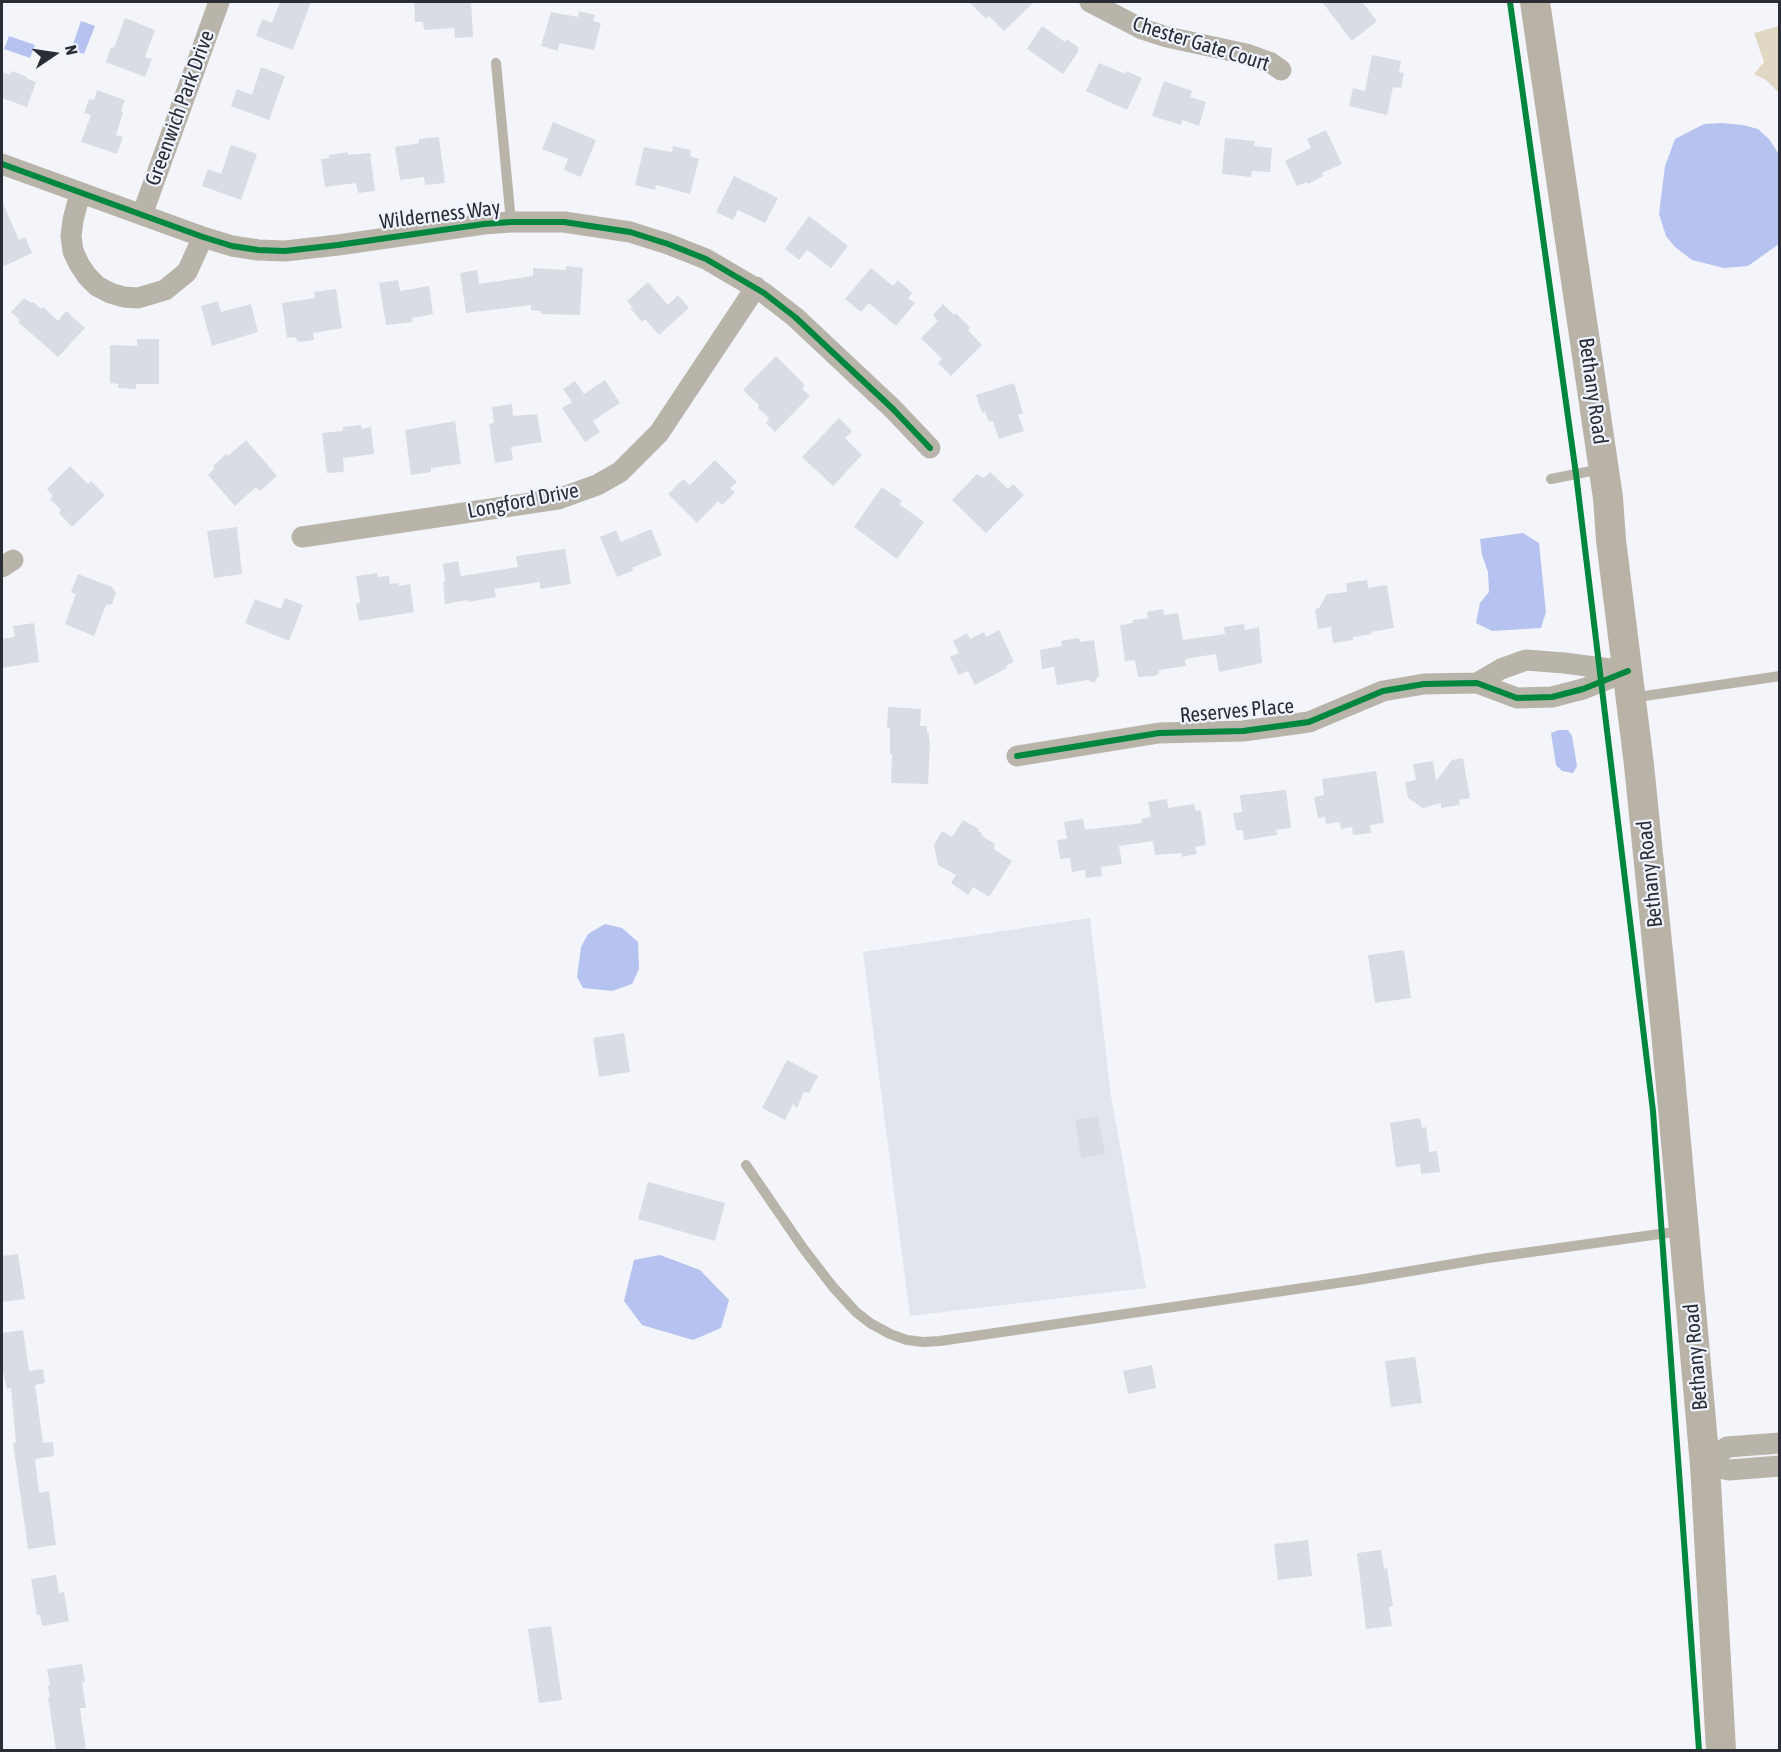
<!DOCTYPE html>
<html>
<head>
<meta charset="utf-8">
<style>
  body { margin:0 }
  #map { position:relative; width:1781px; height:1752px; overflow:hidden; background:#f4f5fa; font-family:"Asap Condensed",sans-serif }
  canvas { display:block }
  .frame { position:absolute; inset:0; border:3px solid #2a2d36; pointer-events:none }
  .north { position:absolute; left:24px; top:24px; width:60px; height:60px; -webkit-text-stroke:4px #f0f4fe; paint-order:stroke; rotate:77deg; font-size:16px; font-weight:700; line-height:24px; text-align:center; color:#2a2d36 }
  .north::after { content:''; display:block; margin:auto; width:21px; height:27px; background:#2a2d36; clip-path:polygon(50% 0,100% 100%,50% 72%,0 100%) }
</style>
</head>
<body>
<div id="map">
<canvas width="1781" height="1752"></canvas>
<div class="frame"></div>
<div class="north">N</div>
</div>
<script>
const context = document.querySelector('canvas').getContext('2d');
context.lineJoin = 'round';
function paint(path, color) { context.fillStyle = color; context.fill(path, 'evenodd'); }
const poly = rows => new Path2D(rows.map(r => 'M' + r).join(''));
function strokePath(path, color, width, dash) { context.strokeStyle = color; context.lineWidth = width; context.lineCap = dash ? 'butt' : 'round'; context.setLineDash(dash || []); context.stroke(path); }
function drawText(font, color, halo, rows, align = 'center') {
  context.font = font + ' "Asap Condensed",sans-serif'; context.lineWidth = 4.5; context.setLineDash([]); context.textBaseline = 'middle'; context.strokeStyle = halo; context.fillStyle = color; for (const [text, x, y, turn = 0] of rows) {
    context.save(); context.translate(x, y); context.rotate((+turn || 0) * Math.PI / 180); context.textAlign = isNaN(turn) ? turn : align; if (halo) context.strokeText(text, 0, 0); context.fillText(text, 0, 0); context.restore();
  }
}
const built = poly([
  [1090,918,1111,1096,1146,1288,910,1316,863,952]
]);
const green = poly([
  [1779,26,1780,26,1779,93,1766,80,1754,74,1764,62,1754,33]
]);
const water = poly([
  [81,21,95,26,84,54,71,50],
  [9,36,35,45,30,58,4,49],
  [1723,123,1743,125,1758,129,1769,139,1780,156,1779,244,1748,266,1724,268,1692,260,1675,247,1666,236,1659,214,1665,166,1675,139,1704,124],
  [1523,533,1539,543,1546,612,1541,628,1492,631,1476,623,1480,603,1489,592,1488,572,1482,555,1480,539],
  [1559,730,1568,730,1572,736,1577,766,1573,773,1562,771,1556,765,1551,733],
  [605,924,622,928,638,942,639,969,632,984,612,991,583,988,577,977,581,947,588,934],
  [660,1255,700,1270,729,1300,721,1328,693,1340,642,1325,624,1301,634,1260]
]);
const building = poly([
  [280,2,311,2,293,50,256,36,262,19,272,23],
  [414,2,471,2,473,37,455,38,454,28,424,30,423,22,415,22],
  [969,2,1034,2,1004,31,989,16,986,19],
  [1322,2,1362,2,1377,21,1352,41],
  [579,11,595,15,593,21,601,23,594,50,559,43,558,51,541,46,551,12,578,17],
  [125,18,155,30,145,57,152,59,145,77,106,62,111,47,114,48],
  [1042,26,1065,42,1067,39,1078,47,1078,52,1063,74,1027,49],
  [1372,55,1401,61,1399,72,1404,73,1401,88,1393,87,1387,115,1349,106,1353,88,1365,91],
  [1099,63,1125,74,1126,71,1142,78,1127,110,1086,91],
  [261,67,285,76,269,120,231,106,237,89,252,95],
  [12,71,27,77,27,79,36,82,27,107,2,98,2,72,10,75],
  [1164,81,1192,91,1190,97,1206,102,1199,126,1182,120,1181,125,1152,116],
  [97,90,125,100,121,111,123,112,116,135,123,137,117,154,81,142,91,115,84,113,89,99,94,100],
  [553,122,596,140,581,177,564,170,568,159,542,149],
  [1326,130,1342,164,1322,173,1323,176,1308,184,1307,182,1297,186,1285,161,1311,148,1307,139],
  [439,137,445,183,425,185,424,177,400,180,395,147,419,143,419,139],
  [1225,138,1255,141,1254,146,1272,148,1270,172,1252,171,1251,177,1222,174],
  [231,145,257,154,241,200,202,186,208,169,221,174],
  [673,146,691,150,690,156,699,159,690,194,656,185,655,190,635,185,644,147,672,152],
  [348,152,348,155,370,153,375,191,358,193,356,183,325,187,321,159,329,158,329,155],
  [734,176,778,198,765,223,738,210,733,220,716,212],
  [2,201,19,240,25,237,32,253,2,267],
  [809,216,848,246,831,268,807,250,799,260,785,249],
  [566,266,583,268,580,315,541,314,541,311,531,310,531,305,466,313,460,273,477,270,479,284,533,276,533,268,566,270],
  [871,268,893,286,898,280,912,293,908,298,915,303,896,326,869,303,861,312,845,299],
  [398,280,400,291,429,286,433,314,412,318,413,322,386,325,379,283],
  [648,282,668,305,678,295,689,308,659,335,645,319,642,322,631,309,632,307,627,301],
  [336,289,342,328,313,333,314,340,298,342,295,337,287,338,282,303,315,298,314,292],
  [24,298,31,303,33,302,41,309,43,307,58,321,66,311,85,328,58,357,18,322,20,320,11,312],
  [218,301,221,312,251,304,258,332,212,346,201,306],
  [943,304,954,315,956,313,970,328,968,330,982,345,951,376,938,363,942,359,921,338,938,321,933,315],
  [137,339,159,339,159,384,136,384,136,389,118,388,118,384,110,383,110,345,137,346],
  [776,356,805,385,802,389,810,396,775,432,766,423,769,418,758,408,759,405,743,390],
  [605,380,620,403,593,421,600,432,585,442,562,408,572,402,563,389,575,381,584,394],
  [1014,383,1023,413,1018,415,1024,431,999,439,993,421,989,422,985,412,982,413,976,395],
  [512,404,513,416,537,414,542,442,511,447,513,460,495,463,489,424,494,423,492,407],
  [839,418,852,431,845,438,862,455,833,486,802,457],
  [455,421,461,464,431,468,431,472,411,475,405,430],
  [361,425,362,429,371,427,374,454,343,458,344,472,327,473,322,433,343,431,343,427],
  [246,440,277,476,260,491,256,487,235,506,208,475,215,468,213,466,226,454,228,456],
  [715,460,737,482,730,488,735,492,722,505,718,501,697,523,668,494,683,479,690,485],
  [70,466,88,484,91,481,105,495,72,527,59,513,61,510,50,499,53,496,47,489],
  [990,472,1008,489,1013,484,1024,495,986,533,952,500,977,474,984,478],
  [882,487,902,501,899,504,924,522,897,559,854,527],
  [237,527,242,574,214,578,207,531],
  [651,529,662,555,632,568,634,570,617,577,600,537,616,530,621,542],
  [565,549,571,584,540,589,540,582,494,589,496,597,468,602,467,600,445,604,443,582,445,581,443,564,458,561,461,576,518,567,516,556],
  [377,573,378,577,389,576,390,584,399,583,399,586,410,584,414,612,359,621,356,604,360,602,356,576],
  [78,574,112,587,116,593,112,604,106,605,94,636,65,624,76,594,71,592],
  [1367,580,1368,588,1387,585,1394,628,1371,632,1372,634,1353,637,1353,640,1333,643,1331,627,1318,629,1315,609,1319,608,1327,594,1347,592,1346,583],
  [285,598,303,605,289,641,245,623,255,599,281,609],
  [1163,609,1164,615,1178,613,1183,640,1225,634,1224,627,1244,624,1245,630,1259,627,1262,663,1219,672,1216,654,1185,659,1186,666,1159,670,1159,674,1154,676,1138,677,1135,660,1125,661,1120,625,1133,623,1133,620,1148,618,1147,612],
  [34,623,39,662,2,668,2,639,15,637,13,626],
  [999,630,1014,662,1006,666,1007,668,975,685,968,671,959,675,950,657,959,653,953,641,967,633,970,639,984,632,986,637],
  [1079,638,1080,642,1094,640,1099,675,1094,683,1088,680,1057,685,1054,667,1042,669,1040,650,1062,646,1061,641],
  [888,707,921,709,920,726,927,726,927,733,929,733,929,740,930,740,928,784,891,783,892,754,890,754,890,728,887,728],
  [1463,758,1470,798,1459,800,1460,805,1441,808,1441,803,1423,808,1408,798,1405,782,1416,780,1413,764,1433,761,1436,781,1452,760],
  [1376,771,1384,823,1370,825,1371,833,1353,835,1352,827,1341,829,1340,822,1326,824,1325,817,1318,818,1314,797,1324,795,1322,779],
  [1286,790,1291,828,1276,830,1277,835,1244,840,1243,830,1236,830,1233,813,1242,812,1240,795],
  [1167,799,1168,808,1194,804,1196,811,1201,810,1206,845,1195,847,1197,854,1182,857,1181,853,1155,855,1153,841,1119,846,1122,864,1101,867,1102,876,1086,878,1085,870,1072,872,1070,858,1060,859,1057,840,1067,839,1064,822,1083,819,1085,829,1093,829,1142,823,1141,819,1151,817,1148,802],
  [963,820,979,829,978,831,982,833,981,835,995,844,994,849,1012,861,989,897,973,887,968,895,951,883,956,875,938,865,934,845,942,831,952,837],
  [1404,950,1411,998,1375,1003,1368,955],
  [624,1033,630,1072,599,1077,593,1038],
  [787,1060,818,1076,809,1093,804,1092,797,1108,793,1104,785,1120,762,1108],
  [1098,1116,1105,1154,1081,1158,1075,1120],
  [1420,1118,1422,1128,1426,1127,1429,1152,1437,1151,1440,1172,1421,1174,1420,1164,1396,1167,1390,1123],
  [648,1182,725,1203,715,1241,638,1219],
  [18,1254,25,1299,2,1302,2,1256],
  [23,1330,29,1371,43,1369,45,1383,35,1385,43,1443,53,1442,54,1456,35,1459,39,1493,49,1491,56,1545,28,1549,13,1443,16,1443,11,1388,7,1389,2,1368,2,1333],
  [1415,1357,1422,1403,1391,1407,1385,1361],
  [1152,1365,1156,1388,1128,1394,1123,1371],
  [1308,1540,1312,1576,1278,1580,1274,1544],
  [1381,1550,1384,1569,1387,1568,1393,1606,1389,1607,1392,1626,1366,1629,1357,1553],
  [56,1575,59,1593,64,1592,69,1621,42,1626,40,1615,37,1615,31,1579],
  [551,1626,562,1700,539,1703,528,1629],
  [82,1664,85,1682,82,1682,86,1708,80,1708,86,1750,56,1750,48,1697,50,1697,48,1686,50,1685,47,1669]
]);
const lane = poly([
  [496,63,511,222],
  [1551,479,1601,469],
  [1631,698,1780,676],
  [746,1165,803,1248,833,1287,856,1312,870,1323,890,1334,907,1340,923,1342,940,1341,1358,1280,1488,1258,1681,1231]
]);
const street = poly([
  [1090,2,1142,29,1167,37,1246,54,1271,63,1281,70],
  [2,164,203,237,232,246,258,250,285,251,338,245,484,224,511,222,564,222,630,232,668,244,706,259,764,293,795,317,893,409,930,448],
  [80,193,73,220,71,236,73,251,79,264,87,276,97,286,110,293,124,297,138,298,165,290,187,272,203,237],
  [142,215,219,2],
  [302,537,558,499,597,485,620,472,659,433,756,287],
  [2,567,13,560],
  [1477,683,1501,669,1526,660,1564,663,1626,671],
  [1017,756,1159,733,1243,731,1309,722,1383,691,1424,684,1477,683,1517,698,1552,697,1583,689,1628,671],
  [1705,1465,1727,1447,1780,1443],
  [1705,1465,1729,1470,1780,1466]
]);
const secondary = poly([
  [1535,2,1608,498,1611,540,1639,765,1666,1031,1705,1465,1721,1750]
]);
const cycleway = poly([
  [1510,2,1576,474,1653,1111,1699,1750],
  [2,164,203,237,232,246,258,250,285,251,338,245,484,224,511,222,564,222,630,232,668,244,706,259,764,293,795,317,893,409,930,448],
  [1017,756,1159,733,1243,731,1309,722,1383,691,1424,684,1477,683,1517,698,1552,697,1583,689,1628,671]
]);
const streetNames = [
  ["Chester Gate Court",1201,44,17],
  ["Greenwich Park Drive",180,108,-70],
  ["Wilderness Way",440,215,-7],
  ["Bethany Road",1593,391,82],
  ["Longford Drive",523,501,-11],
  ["Reserves Place",1237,711,-5],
  ["Bethany Road",1650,874,-96],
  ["Bethany Road",1696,1357,-95]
];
paint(built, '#e1e5ee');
paint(green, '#e1d8c4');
paint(water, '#b6c3f0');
paint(building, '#dadce3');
strokePath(lane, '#b8b4a9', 10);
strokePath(street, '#b8b4a9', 21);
strokePath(secondary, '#b8b2a7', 30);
strokePath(cycleway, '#00873e', 6);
drawText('21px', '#2a2d36', '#f0f4fe', streetNames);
</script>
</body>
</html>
